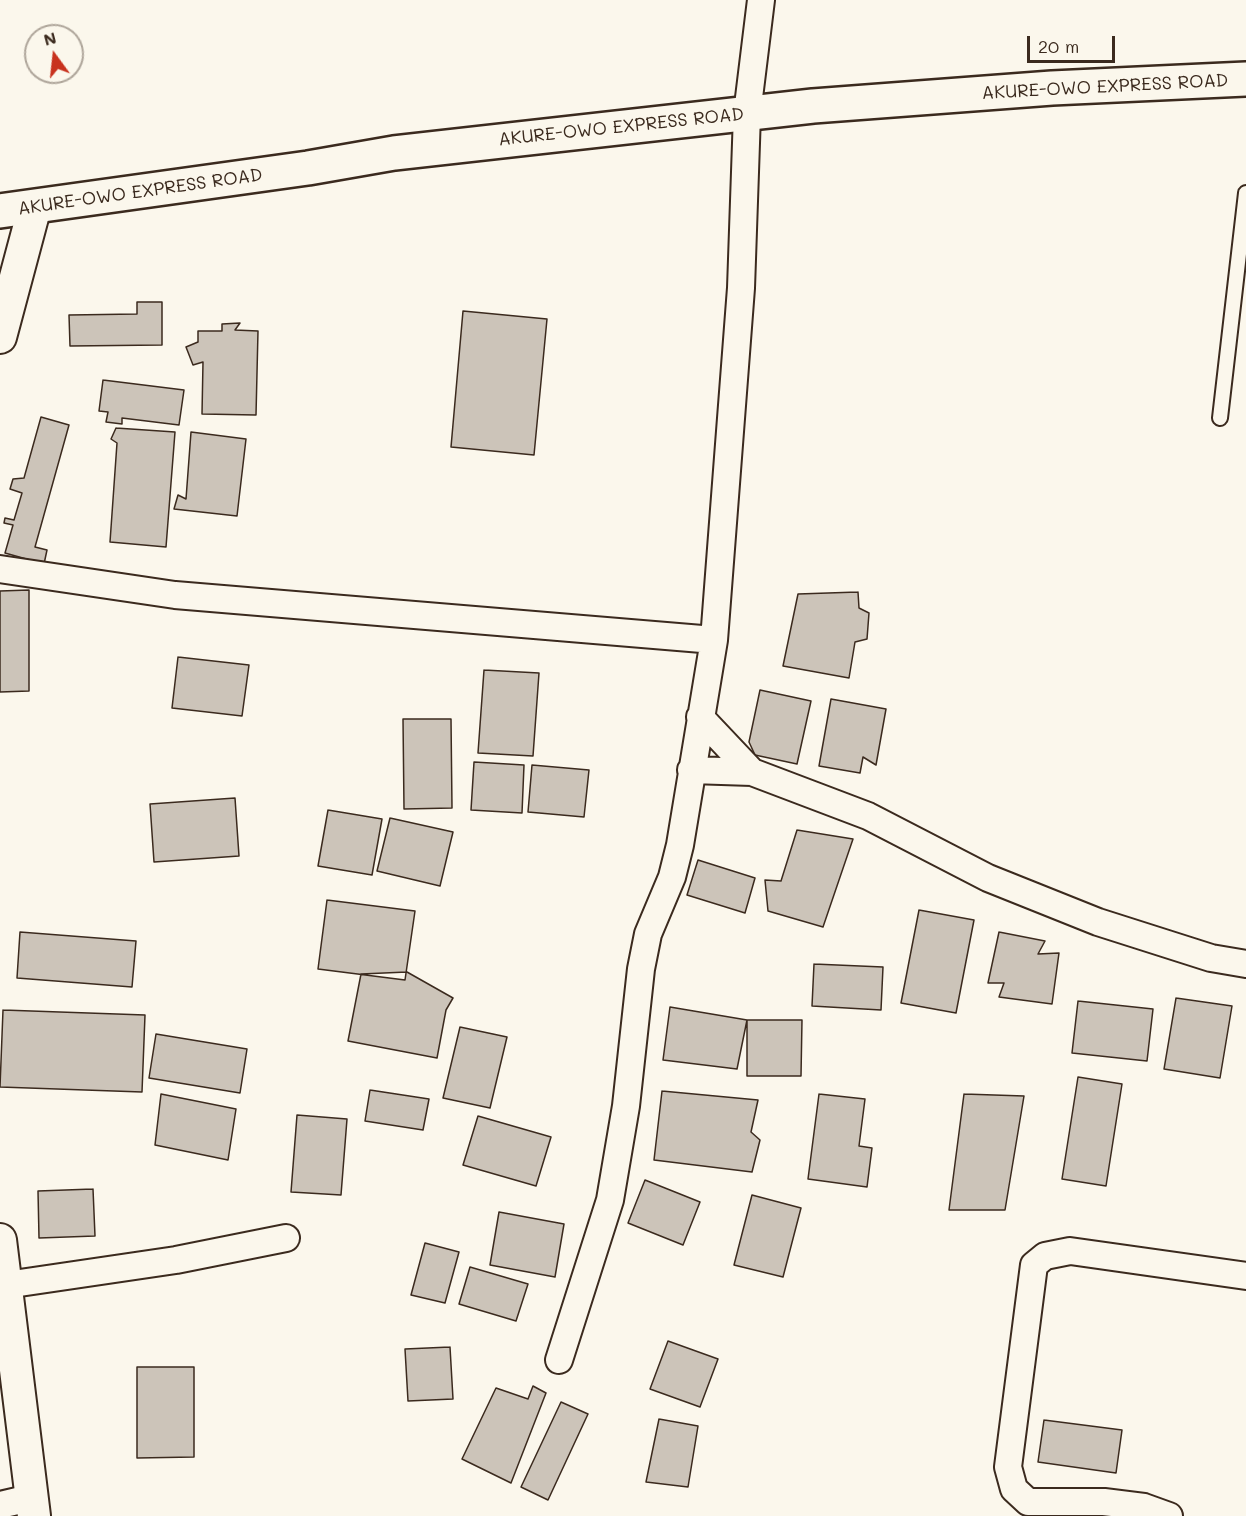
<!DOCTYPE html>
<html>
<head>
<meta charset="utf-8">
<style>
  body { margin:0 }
  #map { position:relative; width:1246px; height:1516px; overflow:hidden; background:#fbf7ec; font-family:Mali,sans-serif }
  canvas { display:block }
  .north { position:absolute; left:24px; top:24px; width:60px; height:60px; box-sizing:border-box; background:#fbf7ec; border:2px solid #aea59a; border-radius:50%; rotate:345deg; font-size:16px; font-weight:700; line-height:24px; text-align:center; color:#3b2a1e }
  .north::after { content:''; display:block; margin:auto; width:21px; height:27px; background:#c8321e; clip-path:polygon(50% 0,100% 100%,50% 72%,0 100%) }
  .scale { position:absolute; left:1027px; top:36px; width:88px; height:27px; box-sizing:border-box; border:3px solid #3b2a1e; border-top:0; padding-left:8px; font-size:18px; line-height:21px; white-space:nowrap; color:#3b2a1e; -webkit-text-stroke:4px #fbf7ec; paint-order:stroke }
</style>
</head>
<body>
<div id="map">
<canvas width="1246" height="1516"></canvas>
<div class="north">N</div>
<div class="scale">20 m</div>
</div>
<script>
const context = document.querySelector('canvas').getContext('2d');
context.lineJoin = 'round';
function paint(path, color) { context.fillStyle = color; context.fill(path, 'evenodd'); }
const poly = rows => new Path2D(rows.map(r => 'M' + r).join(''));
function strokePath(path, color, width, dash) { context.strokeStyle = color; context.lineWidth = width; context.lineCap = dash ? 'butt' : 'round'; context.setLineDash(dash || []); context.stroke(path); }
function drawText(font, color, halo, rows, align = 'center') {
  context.font = font + ' Mali,sans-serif'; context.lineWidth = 6; context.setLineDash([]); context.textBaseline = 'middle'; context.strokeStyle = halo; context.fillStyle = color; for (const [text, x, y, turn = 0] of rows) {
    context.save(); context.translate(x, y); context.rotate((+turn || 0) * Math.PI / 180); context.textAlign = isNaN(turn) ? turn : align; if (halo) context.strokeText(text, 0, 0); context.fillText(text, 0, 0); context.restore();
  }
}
const building = poly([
  [137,302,162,302,162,345,70,346,69,315,137,314,137,302],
  [463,311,547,319,534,455,451,447,463,311],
  [240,323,235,330,258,331,256,415,202,414,203,362,193,365,186,347,198,342,198,331,222,331,222,324,240,323],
  [103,380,184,390,179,425,122,418,122,424,106,422,108,412,99,411,103,380],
  [41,417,69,425,35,547,47,550,44,564,5,553,13,525,4,523,5,518,14,520,22,493,10,489,13,479,24,478,41,417],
  [116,428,175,432,166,547,110,542,117,443,111,439,116,428],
  [191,432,246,439,237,516,174,509,178,495,186,499,191,432],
  [29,590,29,691,0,692,0,591,29,590],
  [858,592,859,608,869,613,867,639,855,642,849,678,783,666,798,594,858,592],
  [178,657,249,665,242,716,172,708,178,657],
  [484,670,539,673,533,756,478,753,484,670],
  [760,690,811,701,797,764,755,755,749,742,760,690],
  [831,699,886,709,876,765,863,757,860,773,819,766,831,699],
  [403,719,451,719,452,808,404,809,403,719],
  [474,762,524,765,522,813,471,810,474,762],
  [532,765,589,770,584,817,528,812,532,765],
  [235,798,239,856,154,862,150,804,235,798],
  [328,810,382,819,372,875,318,866,328,810],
  [390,818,453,832,440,886,377,871,390,818],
  [797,830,853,839,823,927,768,911,765,880,781,881,797,830],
  [698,860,755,878,745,913,687,895,698,860],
  [327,900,415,911,405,980,318,969,327,900],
  [919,910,974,920,956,1013,901,1003,919,910],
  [20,932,136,941,132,987,17,978,20,932],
  [999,932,1045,941,1038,954,1059,953,1052,1004,999,997,1004,983,988,983,999,932],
  [814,964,883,967,881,1010,812,1006,814,964],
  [407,972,453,998,446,1010,437,1058,348,1041,361,974,407,972],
  [1176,998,1232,1006,1220,1078,1164,1069,1176,998],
  [1078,1001,1153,1009,1147,1061,1072,1053,1078,1001],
  [670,1007,747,1020,737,1069,663,1060,670,1007],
  [3,1010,145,1015,142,1092,0,1087,3,1010],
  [747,1020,802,1020,801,1076,747,1076,747,1020],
  [460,1027,507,1037,490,1108,443,1098,460,1027],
  [156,1034,247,1049,240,1093,149,1078,156,1034],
  [1078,1077,1122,1084,1106,1186,1062,1179,1078,1077],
  [370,1090,429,1099,423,1130,365,1121,370,1090],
  [662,1091,758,1100,751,1132,760,1140,752,1172,654,1160,662,1091],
  [161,1094,236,1109,228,1160,155,1145,161,1094],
  [819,1094,865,1099,859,1146,872,1148,867,1187,808,1179,819,1094],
  [964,1094,1024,1096,1005,1210,949,1210,964,1094],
  [297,1115,347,1119,341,1195,291,1192,297,1115],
  [478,1116,551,1137,536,1186,463,1165,478,1116],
  [645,1180,700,1202,683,1245,628,1223,645,1180],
  [93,1189,95,1236,39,1238,38,1191,93,1189],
  [752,1195,801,1208,783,1277,734,1265,752,1195],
  [499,1212,564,1224,555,1277,490,1265,499,1212],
  [425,1243,459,1252,445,1303,411,1295,425,1243],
  [470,1267,528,1284,516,1321,459,1304,470,1267],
  [668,1341,718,1359,700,1407,650,1389,668,1341],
  [450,1347,453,1399,408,1401,405,1349,450,1347],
  [137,1367,194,1367,194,1457,137,1458,137,1367],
  [533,1386,546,1393,511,1483,462,1459,496,1388,528,1399,533,1386],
  [561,1402,588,1414,548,1500,521,1487,561,1402],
  [659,1419,698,1426,688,1487,646,1482,659,1419],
  [1044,1420,1122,1430,1116,1473,1038,1462,1044,1420]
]);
const service = poly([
  [1220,418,1246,193]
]);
const minor = poly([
  [0,569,175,595,714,640],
  [700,717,752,772],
  [691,770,752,772,868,816,988,878,1098,922,1211,958,1246,964],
  [6,1285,176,1260,286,1238],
  [559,1360,610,1200,626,1106,641,969,648,934,672,877,680,845,714,640,741,288,747,114,761,0],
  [0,1505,30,1498],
  [1169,1516,1144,1507,1104,1502,1028,1502,1014,1489,1008,1467,1034,1265,1045,1256,1070,1251,1246,1276]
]);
const tertiary = poly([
  [0,337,35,206],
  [0,1240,34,1516]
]);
const trunk = poly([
  [0,211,308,168,394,153,813,106,1052,88,1246,79]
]);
const streetNames = [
  ["AKURE-OWO EXPRESS ROAD",1105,87,-3],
  ["AKURE-OWO EXPRESS ROAD",621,127,-6],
  ["AKURE-OWO EXPRESS ROAD",140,192,-8]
];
paint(building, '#ccc4b9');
strokePath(building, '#3b2a1e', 1.5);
strokePath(service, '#3b2a1e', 18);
strokePath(minor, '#3b2a1e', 30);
strokePath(tertiary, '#3b2a1e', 36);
strokePath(trunk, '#3b2a1e', 38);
strokePath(service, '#fbf7ec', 14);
strokePath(minor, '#fbf7ec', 26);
strokePath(tertiary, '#fbf7ec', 32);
strokePath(trunk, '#fbf7ec', 33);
drawText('18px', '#3b2a1e', '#fbf7ec', streetNames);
</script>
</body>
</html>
